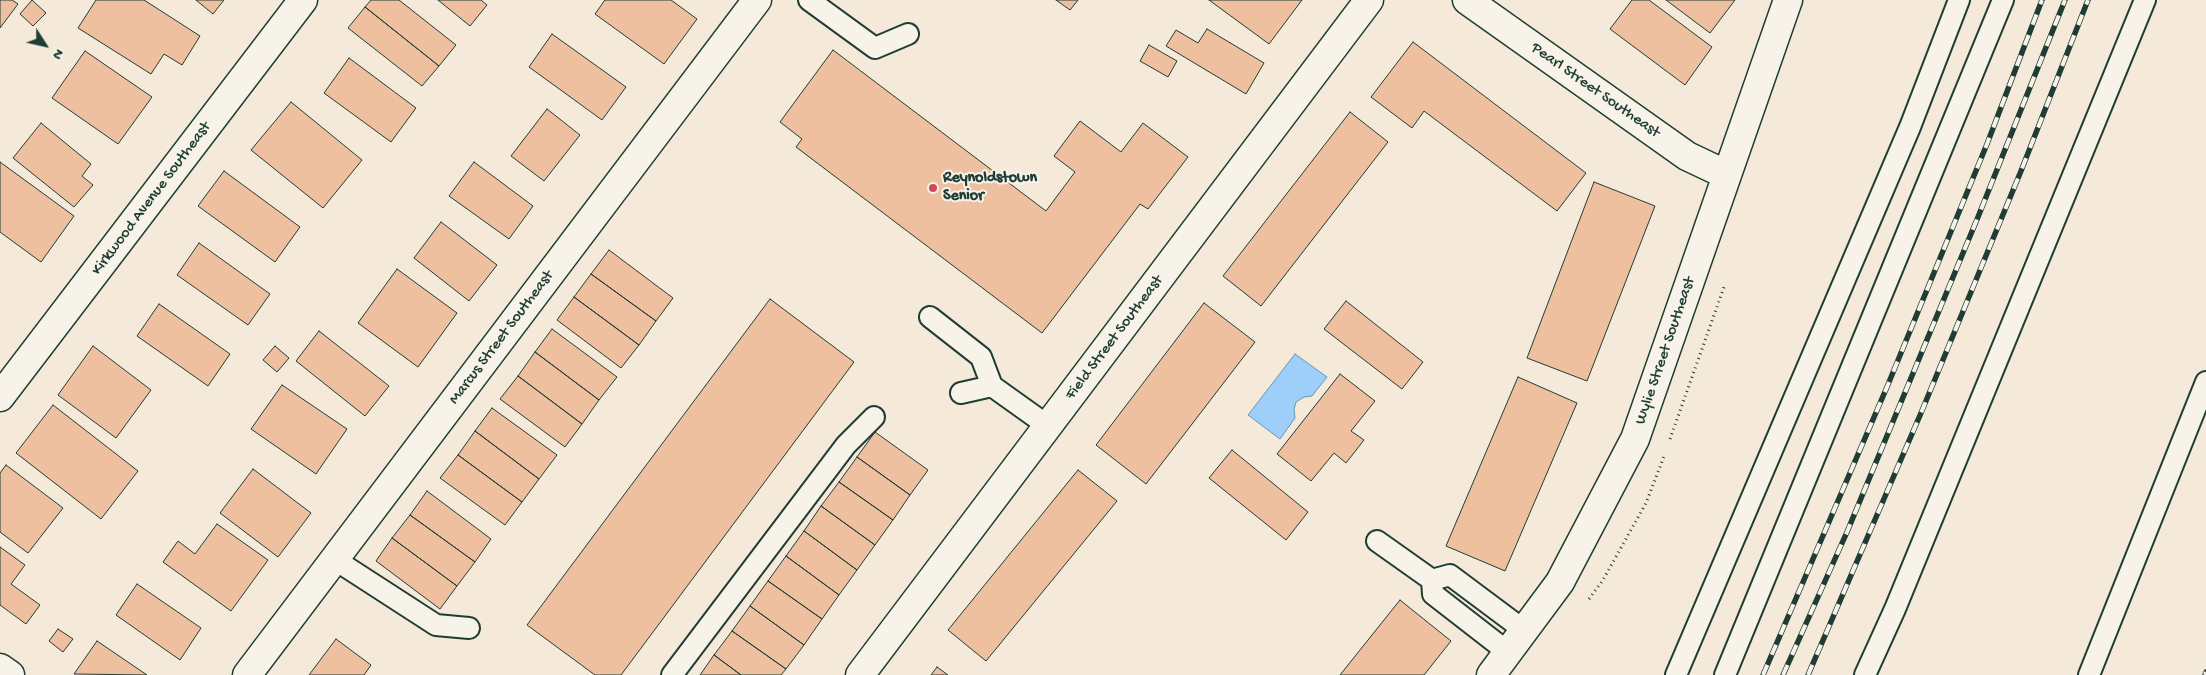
<!DOCTYPE html>
<html>
<head>
<meta charset="utf-8">
<style>
  body { margin:0 }
  #map { position:relative; width:2206px; height:675px; overflow:hidden; background:#f5e9d9; font-family:"Gochi Hand",sans-serif }
  canvas { display:block }
  .north { position:absolute; left:20px; top:20px; width:50px; height:50px; -webkit-text-stroke:4px #f7f3e8; paint-order:stroke; rotate:125deg; font-size:14px; font-weight:700; line-height:20px; text-align:center; color:#1f3d34 }
  .north::after { content:''; display:block; margin:auto; width:18px; height:22px; background:#1f3d34; clip-path:polygon(50% 0,100% 100%,50% 72%,0 100%) }
</style>
</head>
<body>
<div id="map">
<canvas width="2206" height="675"></canvas>
<div class="north">N</div>
</div>
<script>
const context = document.querySelector('canvas').getContext('2d');
context.lineJoin = 'round';
function paint(path, color) { context.fillStyle = color; context.fill(path, 'evenodd'); }
const poly = rows => new Path2D(rows.map(r => 'M' + r).join(''));
function strokePath(path, color, width, dash) { context.strokeStyle = color; context.lineWidth = width; context.lineCap = dash ? 'butt' : 'round'; context.setLineDash(dash || []); context.stroke(path); }
function drawText(font, color, halo, rows, align = 'center') {
  context.font = font + ' "Gochi Hand",sans-serif'; context.lineWidth = 4; context.setLineDash([]); context.textBaseline = 'middle'; context.strokeStyle = halo; context.fillStyle = color; for (const [text, x, y, turn = 0] of rows) {
    context.save(); context.translate(x, y); context.rotate((+turn || 0) * Math.PI / 180); context.textAlign = isNaN(turn) ? turn : align; if (halo) context.strokeText(text, 0, 0); context.fillText(text, 0, 0); context.restore();
  }
}
const water = poly([
  [1295,354,1327,377,1312,396,1304,397,1296,402,1294,409,1295,418,1280,439,1248,415,1295,354]
]);
const building = poly([
  [0,0,12,0,18,4,0,28,0,0],
  [32,0,46,13,33,26,20,14,32,0],
  [96,0,144,0,200,36,182,65,164,54,151,74,78,28,96,0],
  [196,0,224,0,213,14,196,0],
  [371,0,399,0,456,45,439,66,365,7,371,0],
  [438,0,481,0,487,5,470,26,438,0],
  [605,0,671,0,697,19,664,64,595,14,605,0],
  [1056,0,1078,0,1070,10,1056,0],
  [1209,0,1302,0,1269,44,1209,0],
  [1632,0,1649,0,1712,47,1685,85,1610,29,1632,0],
  [1666,0,1735,0,1710,33,1666,0],
  [365,7,439,66,422,86,348,28,365,7],
  [1207,29,1264,63,1246,94,1166,46,1176,30,1198,43,1207,29],
  [552,34,626,87,602,120,529,67,552,34],
  [1413,42,1586,173,1557,211,1424,111,1412,128,1371,97,1413,42],
  [1149,45,1177,61,1168,77,1140,61,1149,45],
  [833,50,1046,211,1075,172,1054,156,1080,121,1121,152,1143,123,1188,157,1148,209,1140,204,1042,333,796,147,802,139,780,122,833,50],
  [85,51,152,97,118,144,52,98,85,51],
  [349,58,416,108,391,142,324,93,349,58],
  [291,102,362,160,323,208,251,150,291,102],
  [547,109,580,135,544,181,511,156,547,109],
  [1350,112,1388,142,1261,306,1223,276,1350,112],
  [41,123,91,164,82,176,93,185,74,207,13,158,41,123],
  [0,162,74,216,41,262,0,232,0,162],
  [474,162,533,206,509,239,449,196,474,162],
  [224,171,300,227,275,262,198,206,224,171],
  [1594,182,1655,206,1587,381,1527,358,1594,182],
  [441,222,497,265,469,301,414,258,441,222],
  [199,243,270,294,248,325,177,275,199,243],
  [609,250,673,298,656,321,591,274,609,250],
  [397,269,457,313,418,367,358,323,397,269],
  [591,274,656,321,639,345,574,297,591,274],
  [574,297,639,345,621,368,557,320,574,297],
  [770,299,854,362,621,675,595,675,527,625,770,299],
  [1346,301,1423,362,1402,389,1324,329,1346,301],
  [1204,303,1255,342,1146,484,1096,445,1204,303],
  [159,304,230,354,208,386,137,336,159,304],
  [552,329,617,377,599,400,535,352,552,329],
  [319,331,389,386,365,416,296,361,319,331],
  [93,346,151,390,116,438,58,395,93,346],
  [275,346,289,358,277,372,263,360,275,346],
  [535,352,599,400,582,424,518,376,535,352],
  [1340,374,1375,401,1351,431,1364,440,1346,463,1334,453,1311,481,1277,454,1340,374],
  [518,376,582,424,565,447,500,399,518,376],
  [1518,377,1577,403,1505,571,1446,546,1518,377],
  [282,385,347,429,316,474,251,429,282,385],
  [53,405,138,471,101,519,16,453,53,405],
  [492,408,557,455,539,479,475,431,492,408],
  [475,431,539,479,522,502,458,455,475,431],
  [875,432,928,470,910,495,857,457,875,432],
  [1232,450,1308,512,1286,540,1209,478,1232,450],
  [458,455,522,502,505,525,440,478,458,455],
  [857,457,910,495,893,520,839,482,857,457],
  [6,465,63,508,28,553,0,532,0,473,6,465],
  [253,469,311,513,278,557,220,513,253,469],
  [1078,470,1117,501,986,661,948,630,1078,470],
  [839,482,893,520,875,545,821,506,839,482],
  [427,491,491,539,475,562,410,515,427,491],
  [821,506,875,545,857,570,804,531,821,506],
  [410,515,475,562,457,586,392,538,410,515],
  [217,524,268,560,231,611,163,562,178,541,195,554,217,524],
  [804,531,857,570,839,595,786,556,804,531],
  [392,538,457,586,440,609,376,561,392,538],
  [0,547,25,565,11,584,40,605,26,624,0,605,0,547],
  [786,556,839,595,822,619,768,581,786,556],
  [768,581,822,619,804,645,750,606,768,581],
  [137,584,201,628,180,660,116,615,137,584],
  [1400,600,1451,641,1424,675,1340,675,1400,600],
  [750,606,804,645,786,669,732,631,750,606],
  [58,629,73,639,63,652,49,641,58,629],
  [732,631,786,669,781,675,741,675,714,655,732,631],
  [336,639,371,665,364,675,309,675,336,639],
  [97,641,147,675,74,674,97,641],
  [714,655,741,675,700,675,714,655],
  [937,667,948,675,931,675,937,667]
]);
const path = poly([
  [1670,439,1724,287],
  [1589,599,1603,580,1646,503,1665,454]
]);
const lane = poly([
  [809,0,875,48,908,34],
  [930,317,981,357,992,386,1048,426],
  [961,393,992,386],
  [1377,541,1432,580,1433,594,1509,653],
  [334,559,436,625,469,628],
  [1432,580,1450,575,1525,631],
  [672,675,846,445,874,417],
  [1676,675,1910,127,1959,0],
  [1725,675,2003,0],
  [1865,675,1895,609,2145,0],
  [2089,675,2206,382]
]);
const street = poly([
  [1467,0,1687,156,1727,175],
  [0,397,303,0],
  [0,668,10,675],
  [247,675,757,0],
  [860,675,1369,0],
  [1491,675,1560,582,1635,439,1788,0]
]);
const rail = poly([
  [1763,675,1887,387,1987,144,2042,0],
  [1783,675,1847,532,1978,217,2065,0],
  [1808,675,1921,413,2021,171,2088,0],
  [2205,675,2206,672]
]);
const markers = [
  [933,188,5,"#d1495b"]
];
const streetNames = [
  ["Pearl Street Southeast",1595,91,35],
  ["Kirkwood Avenue Southeast",152,199,-53],
  ["Marcus Street Southeast",502,338,-53],
  ["Field Street Southeast",1115,338,-53],
  ["Wylie Street Southeast",1666,351,-71]
];
const poiNames = [
  ["Reynoldstown",943,179],
  ["Senior",943,197]
];
paint(water, '#9dcffa');
strokePath(water, '#6b95ab', 1);
paint(building, '#efc09f');
strokePath(building, '#1f3d34', 1);
strokePath(lane, '#1f3d34', 24);
strokePath(street, '#1f3d34', 31);
strokePath(path, '#1f3d34', 3, [1, 4]);
strokePath(lane, '#f7f3e8', 20);
strokePath(street, '#f7f3e8', 28);
strokePath(rail, '#1f3d34', 5.5);
strokePath(rail, '#f7f3e8', 4, [11]);
for (const [x, y, r, color] of markers) { const dot = new Path2D(); dot.arc(x, y, r, 0, 2 * Math.PI); context.fillStyle = color; context.fill(dot); strokePath(dot, '#f7f3e8', 2); }
drawText('16px', '#1f3d34', '#f7f3e8', streetNames);
drawText('bold 16px', '#1f3d34', '#f7f3e8', poiNames, 'left');
</script>
</body>
</html>
